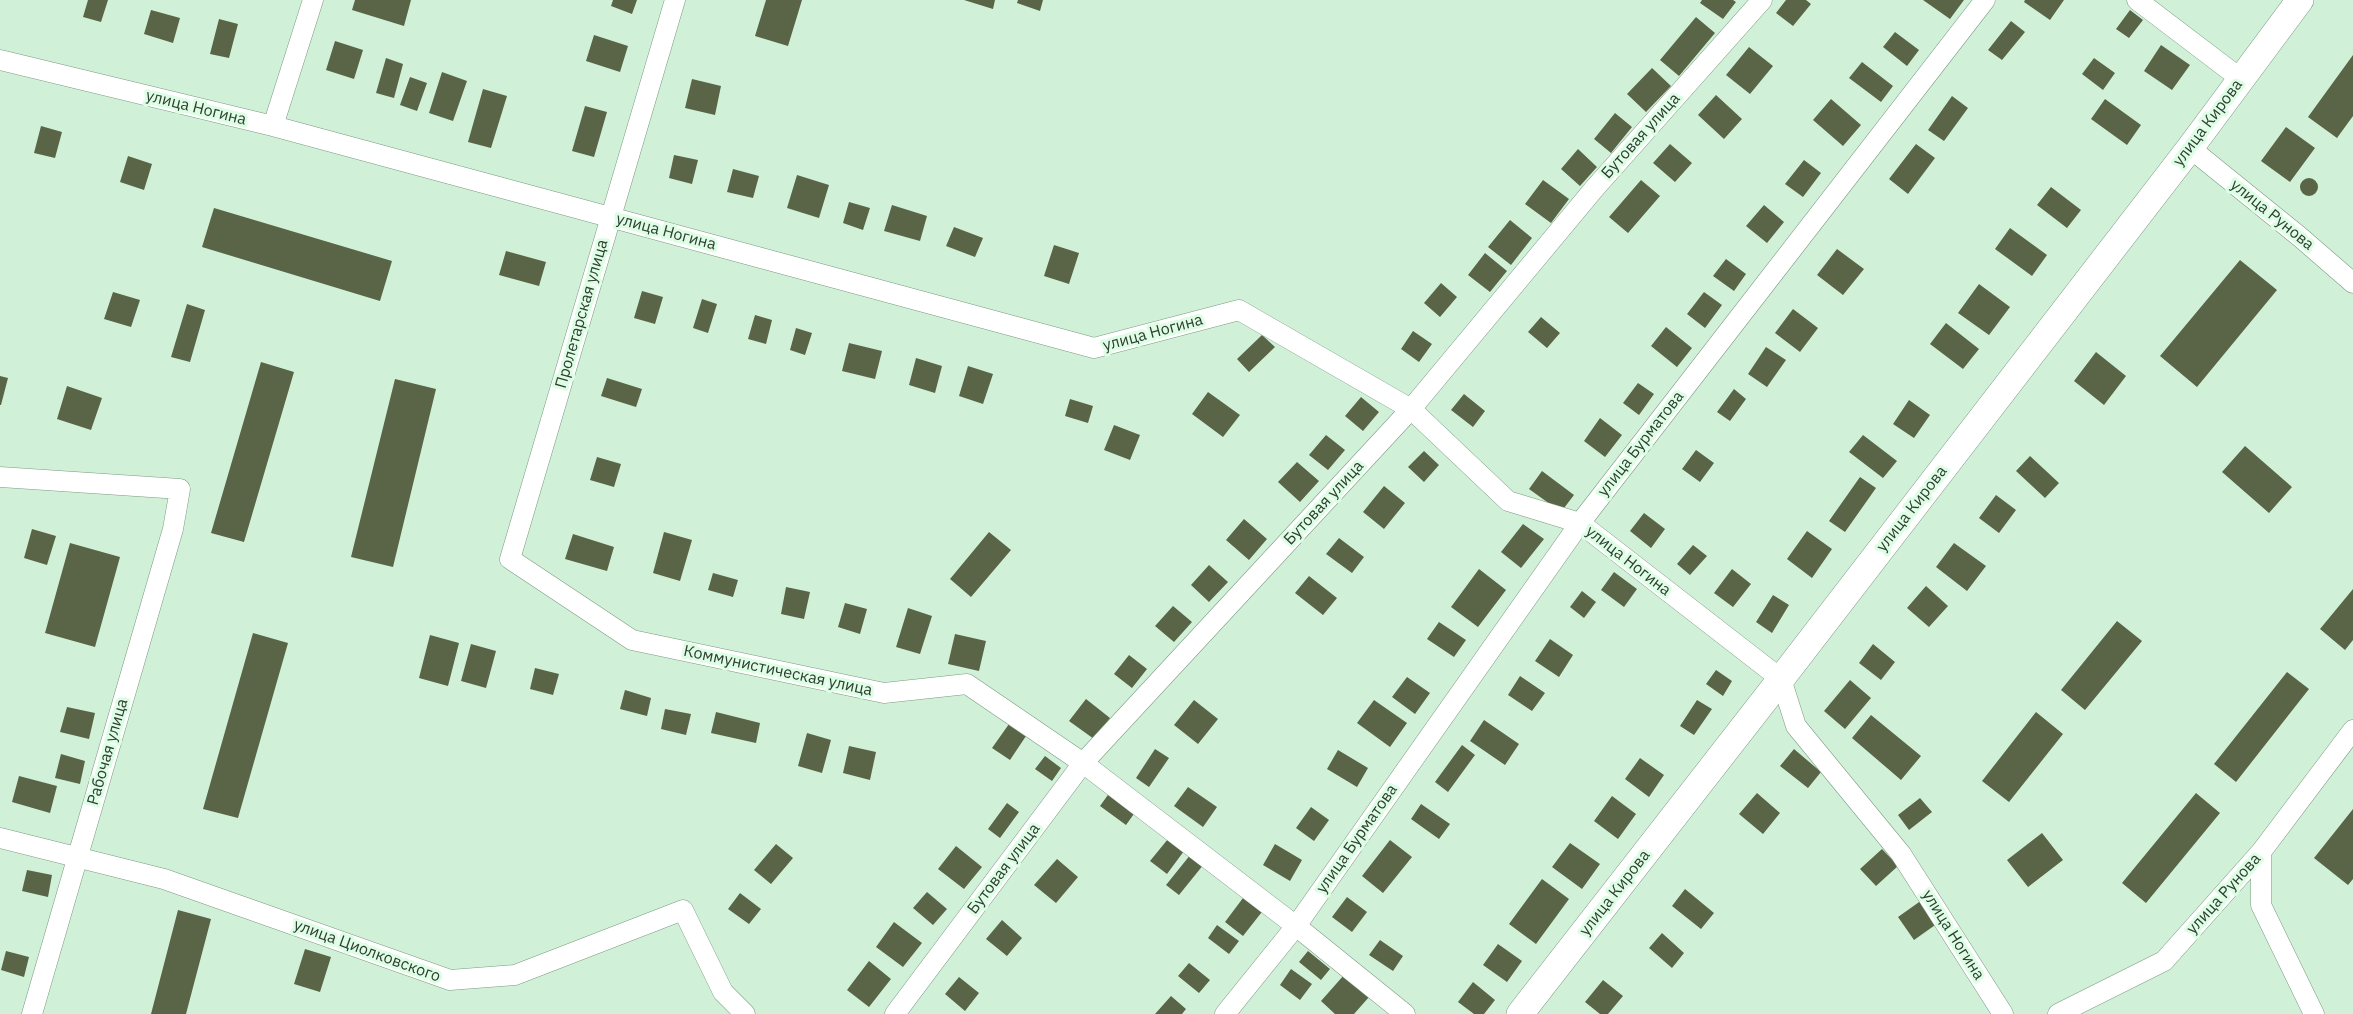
<!DOCTYPE html>
<html>
<head>
<meta charset="utf-8">
<style>
  body { margin:0 }
  canvas { display:block; background:#d0f1d7 }
</style>
</head>
<body>
<canvas width="2353" height="1014"></canvas>
<script>
const context = document.querySelector('canvas').getContext('2d');
context.lineJoin = 'round';
function paint(path, color) { context.fillStyle = color; context.fill(path, 'evenodd'); }
const poly = rows => new Path2D(rows.map(r => 'M' + r).join(''));
function strokePath(path, color, width, dash) { context.strokeStyle = color; context.lineWidth = width; context.lineCap = dash ? 'butt' : 'round'; context.setLineDash(dash || []); context.stroke(path); }
function drawText(font, color, halo, rows, align = 'center') {
  context.font = font + ' "IBM Plex Sans",sans-serif'; context.lineWidth = 6; context.setLineDash([]); context.textBaseline = 'middle'; context.strokeStyle = halo; context.fillStyle = color; for (const [text, x, y, turn = 0] of rows) {
    context.save(); context.translate(x, y); context.rotate((+turn || 0) * Math.PI / 180); context.textAlign = isNaN(turn) ? turn : align; if (halo) context.strokeText(text, 0, 0); context.fillText(text, 0, 0); context.restore();
  }
}
const building = poly([
  [88,0,108,0,101,22,83,17],
  [355,0,411,0,404,26,352,10],
  [613,0,637,0,632,14,611,6],
  [766,0,802,0,788,46,755,36],
  [964,0,995,0,993,9],
  [1018,0,1043,0,1040,11,1017,3],
  [1702,0,1733,0,1736,2,1723,19,1700,3],
  [1786,0,1806,0,1811,4,1793,26,1776,13],
  [1923,0,1964,0,1950,19],
  [2025,0,2064,0,2050,20,2024,2],
  [151,10,180,18,173,43,144,34],
  [2130,10,2143,20,2129,38,2116,29],
  [1696,17,1715,33,1679,76,1660,60],
  [219,19,238,24,229,58,210,54],
  [2011,21,2025,32,2002,60,1988,50],
  [1895,32,1919,50,1907,66,1883,47],
  [594,35,628,46,620,72,586,61],
  [335,41,363,50,354,79,326,70],
  [2161,45,2190,65,2172,90,2144,71],
  [1749,47,1773,66,1750,94,1726,75],
  [2353,55,2353,116,2337,138,2308,117],
  [386,58,403,64,394,98,376,93],
  [2094,58,2115,73,2103,90,2082,74],
  [1862,62,1893,86,1881,102,1849,78],
  [1652,68,1671,86,1646,112,1627,94],
  [442,72,467,81,453,121,429,113],
  [410,77,427,83,417,111,400,105],
  [692,79,721,86,715,115,685,108],
  [483,89,507,96,491,148,468,142],
  [1716,95,1742,119,1724,139,1698,115],
  [1952,96,1968,108,1944,141,1928,130],
  [1831,99,1861,125,1843,146,1813,120],
  [2105,99,2141,125,2127,145,2091,119],
  [585,106,607,112,594,157,572,151],
  [1615,113,1632,127,1611,153,1594,139],
  [41,126,62,132,55,158,34,153],
  [2286,127,2315,148,2290,182,2261,161],
  [1670,144,1692,163,1675,182,1653,163],
  [1916,144,1935,158,1908,194,1889,179],
  [1578,149,1597,167,1580,186,1561,169],
  [674,155,698,160,692,184,669,178],
  [128,156,152,164,144,190,120,182],
  [1804,160,1821,173,1803,197,1785,184],
  [733,169,759,176,753,198,727,192],
  [797,175,829,185,819,218,787,208],
  '2300 187a9 9 0 1 1 18 0a9 9 0 1 1-18 0Z',
  [1543,180,1569,199,1551,223,1525,204],
  [1641,180,1660,196,1628,233,1609,217],
  [2051,187,2081,210,2067,228,2037,205],
  [849,202,870,208,863,230,843,223],
  [892,205,927,216,920,241,884,231],
  [1764,205,1784,222,1767,243,1746,226],
  [214,208,392,261,380,301,202,247],
  [1510,220,1532,238,1511,265,1488,247],
  [954,227,983,238,975,257,946,246],
  [2010,228,2047,255,2032,276,1995,249],
  [1054,245,1079,253,1069,284,1044,276],
  [1837,249,1864,269,1843,295,1817,275],
  [506,251,546,262,539,286,499,275],
  [1485,253,1507,271,1490,292,1468,275],
  [1726,259,1746,274,1734,291,1713,276],
  [2240,260,2277,290,2197,387,2160,356],
  [1441,283,1457,297,1440,317,1424,303],
  [1979,284,2010,307,1989,335,1958,313],
  [642,291,663,297,655,324,634,318],
  [113,292,140,300,131,327,104,319],
  [1704,292,1722,305,1705,328,1687,314],
  [702,299,717,304,708,333,693,328],
  [187,304,205,310,190,362,171,357],
  [1793,309,1818,328,1800,352,1775,333],
  [755,315,772,320,766,344,748,339],
  [1541,317,1560,333,1547,348,1528,332],
  [1946,323,1979,349,1963,369,1930,344],
  [1666,327,1692,348,1677,367,1651,346],
  [796,328,812,333,805,355,790,350],
  [1413,331,1432,344,1419,362,1401,349],
  [1262,335,1275,347,1249,372,1237,359],
  [849,343,882,351,875,379,842,371],
  [1766,347,1786,360,1767,387,1748,374],
  [2096,352,2126,376,2104,405,2074,381],
  [916,358,942,366,935,393,909,385],
  [261,362,294,372,244,542,211,533],
  [968,366,993,374,983,404,959,396],
  [0,376,8,378,1,405,0,405],
  [607,378,642,389,636,407,601,396],
  [395,379,436,389,393,567,351,557],
  [1638,383,1654,394,1639,415,1623,403],
  [67,386,102,398,91,430,57,419],
  [1734,389,1746,399,1730,421,1717,412],
  [1208,392,1240,415,1223,437,1192,414],
  [1464,394,1485,411,1473,427,1451,410],
  [1361,397,1379,412,1363,431,1345,416],
  [1070,399,1093,406,1088,423,1065,416],
  [1909,400,1930,415,1914,438,1893,424],
  [1600,418,1622,435,1605,457,1584,441],
  [1114,425,1140,435,1130,460,1104,450],
  [1326,435,1345,450,1328,470,1309,455],
  [1863,435,1897,461,1883,478,1849,452],
  [2245,446,2292,487,2269,513,2222,472],
  [1696,450,1714,463,1700,482,1682,469],
  [1424,451,1439,465,1424,482,1408,467],
  [2030,456,2059,483,2045,498,2016,471],
  [597,457,621,464,614,487,590,480],
  [1297,462,1319,481,1300,502,1278,482],
  [1542,471,1574,495,1561,512,1529,489],
  [1860,477,1876,488,1845,532,1829,521],
  [1384,486,1405,503,1384,529,1363,512],
  [1996,495,2016,510,1999,533,1979,518],
  [1644,513,1665,529,1651,548,1630,531],
  [1244,519,1267,539,1249,560,1226,540],
  [1523,524,1544,539,1521,568,1501,552],
  [32,529,56,536,47,565,24,558],
  [1807,531,1832,549,1812,578,1787,559],
  [664,532,692,540,680,581,653,573],
  [989,532,1011,550,971,597,950,579],
  [573,534,614,547,607,571,565,559],
  [1339,538,1364,557,1352,573,1326,554],
  [70,543,120,557,95,647,45,633],
  [1954,543,1986,566,1967,591,1936,567],
  [1693,545,1707,556,1690,575,1677,564],
  [1209,565,1228,582,1209,602,1191,585],
  [1479,569,1506,590,1478,627,1451,607],
  [1732,569,1751,584,1733,607,1714,593],
  [1614,572,1637,589,1624,607,1601,590],
  [713,573,738,580,733,597,708,590],
  [1309,576,1337,598,1323,615,1295,593],
  [1926,586,1948,606,1929,627,1907,608],
  [786,587,810,592,804,619,781,614],
  [2353,589,2353,640,2345,650,2320,629],
  [1582,591,1596,602,1584,618,1570,607],
  [1773,595,1789,605,1772,633,1756,622],
  [845,603,867,609,860,634,838,627],
  [1173,606,1192,622,1174,642,1155,626],
  [908,608,932,616,920,654,896,647],
  [2117,621,2142,641,2085,710,2061,690],
  [1439,622,1466,640,1454,657,1427,639],
  [253,633,288,643,238,818,203,809],
  [955,634,986,641,979,671,948,664],
  [430,635,459,643,448,686,419,678],
  [1550,639,1573,655,1559,677,1535,661],
  [471,644,496,651,486,688,461,681],
  [1873,644,1895,662,1881,680,1859,663],
  [1129,655,1147,669,1132,688,1114,674],
  [535,668,559,674,553,695,530,689],
  [1716,670,1732,681,1723,696,1706,684],
  [2287,672,2309,689,2236,782,2214,764],
  [1520,676,1545,693,1532,711,1508,695],
  [1407,677,1430,693,1415,714,1392,697],
  [1850,680,1871,698,1845,729,1824,711],
  [625,690,651,698,647,716,620,709],
  [1086,699,1110,718,1094,739,1069,721],
  [1194,700,1218,719,1198,744,1174,725],
  [1374,700,1407,723,1390,747,1357,723],
  [1697,700,1712,709,1694,735,1680,726],
  [67,707,95,713,89,739,60,732],
  [665,709,691,714,686,735,661,729],
  [716,712,760,723,756,743,711,733],
  [2036,712,2063,734,2009,802,1982,781],
  [1871,715,1921,756,1901,780,1852,738],
  [1484,720,1519,744,1505,765,1470,741],
  [1009,724,1026,736,1010,760,992,748],
  [807,733,831,740,822,773,798,766],
  [1462,745,1475,755,1448,792,1435,782],
  [849,746,876,752,870,780,843,773],
  [1155,749,1169,758,1149,787,1136,778],
  [1794,749,1821,772,1808,788,1780,766],
  [1338,750,1368,768,1357,787,1327,769],
  [61,754,85,761,80,784,55,778],
  [1045,756,1061,768,1052,781,1035,769],
  [1640,758,1664,775,1649,797,1625,779],
  [19,776,57,786,50,813,12,802],
  [1188,787,1217,807,1203,827,1174,806],
  [1110,792,1136,811,1126,825,1100,806],
  [1757,793,1780,813,1763,834,1739,814],
  [2196,793,2220,813,2146,903,2122,883],
  [1612,796,1636,814,1618,839,1594,821],
  [1920,798,1932,812,1909,830,1898,815],
  [1007,803,1019,812,1000,838,988,829],
  [1421,804,1450,824,1439,839,1411,819],
  [1311,807,1329,820,1314,841,1296,828],
  [2353,809,2353,879,2348,885,2314,858],
  [2042,833,2063,860,2028,887,2007,860],
  [1168,839,1184,851,1167,874,1150,861],
  [1390,840,1412,857,1383,893,1362,876],
  [1570,843,1600,864,1582,889,1552,867],
  [776,844,793,858,771,884,754,870],
  [1275,844,1302,860,1290,881,1263,865],
  [956,846,982,867,964,889,938,869],
  [1882,849,1898,866,1876,886,1860,869],
  [1191,854,1204,864,1179,895,1166,885],
  [1057,859,1078,877,1056,903,1034,885],
  [27,870,52,875,48,897,22,891],
  [1542,879,1569,899,1536,944,1509,924],
  [1685,889,1714,913,1701,929,1672,906],
  [927,892,947,909,933,925,913,908],
  [740,893,761,909,749,924,728,909],
  [1246,894,1265,908,1243,936,1225,922],
  [1347,897,1367,912,1352,932,1332,917],
  [1922,900,1938,923,1914,940,1898,917],
  [178,910,211,919,186,1014,151,1014],
  [1002,920,1022,938,1007,956,986,939],
  [894,922,922,943,903,967,876,947],
  [1217,925,1239,941,1229,954,1208,938],
  [1662,933,1684,953,1672,968,1649,948],
  [1380,940,1403,956,1393,971,1369,955],
  [1498,944,1522,961,1507,982,1483,965],
  [305,949,331,957,320,992,294,984],
  [6,951,29,957,24,977,1,970],
  [1308,951,1330,969,1321,980,1299,962],
  [869,961,891,979,869,1007,847,990],
  [1189,963,1210,980,1199,993,1178,976],
  [1291,969,1312,984,1300,1000,1280,985],
  [1344,975,1369,997,1354,1014,1335,1014,1321,1001],
  [959,977,979,993,965,1011,945,994],
  [1603,980,1623,996,1608,1014,1600,1014,1585,1002],
  [1473,982,1495,1000,1484,1014,1474,1014,1458,1002],
  [1171,996,1186,1009,1182,1014,1155,1014]
]);
const minor = poly([
  [675,0,510,559,632,640,884,693,967,684,1083,763,1296,926,1405,1014],
  [2137,0,2241,79],
  [0,60,273,126,1094,348,1239,310,1411,409,1508,501,1580,523,1781,679,1796,726,1901,854,2003,1014],
  [273,126,313,0],
  [2190,148,2300,237,2353,283],
  [0,477,180,489,173,529,32,1014],
  [0,838,164,879,450,980,515,975,683,910,723,992,745,1014],
  [2261,852,2261,905,2314,1014],
  [895,1014,1083,763,1411,409,1594,189,1762,0],
  [1225,1014,1296,926,1580,523,1985,0],
  [2058,1014,2164,961,2261,852,2353,730]
]);
const secondary = poly([
  [1520,1014,1781,679,2190,148,2300,0]
]);
const streetNames = [
  ["улица Ногина",196,108,14],
  ["улица Кирова",2208,123,-53],
  ["Бутовая улица",1641,136,-48],
  ["улица Рунова",2272,215,39],
  ["улица Ногина",666,232,15],
  ["Пролетарская улица",582,314,-74],
  ["улица Ногина",1153,333,-15],
  ["улица Бурматова",1641,444,-52],
  ["Бутовая улица",1324,503,-47],
  ["улица Кирова",1912,509,-52],
  ["улица Ногина",1628,561,38],
  ["Коммунистическая улица",778,671,12],
  ["Рабочая улица",108,752,-74],
  ["улица Бурматова",1357,839,-55],
  ["Бутовая улица",1004,869,-53],
  ["улица Кирова",1615,893,-52],
  ["улица Рунова",2224,894,-48],
  ["улица Ногина",1953,935,58],
  ["улица Циолковского",367,951,20]
];
paint(building, '#596546');
strokePath(minor, '#7c9a82', 21);
strokePath(secondary, '#7c9a82', 28);
strokePath(minor, '#fff', 20);
strokePath(secondary, '#fff', 27);
drawText('16px', '#303d33', '#ddfee4', streetNames);
</script>
</body>
</html>
